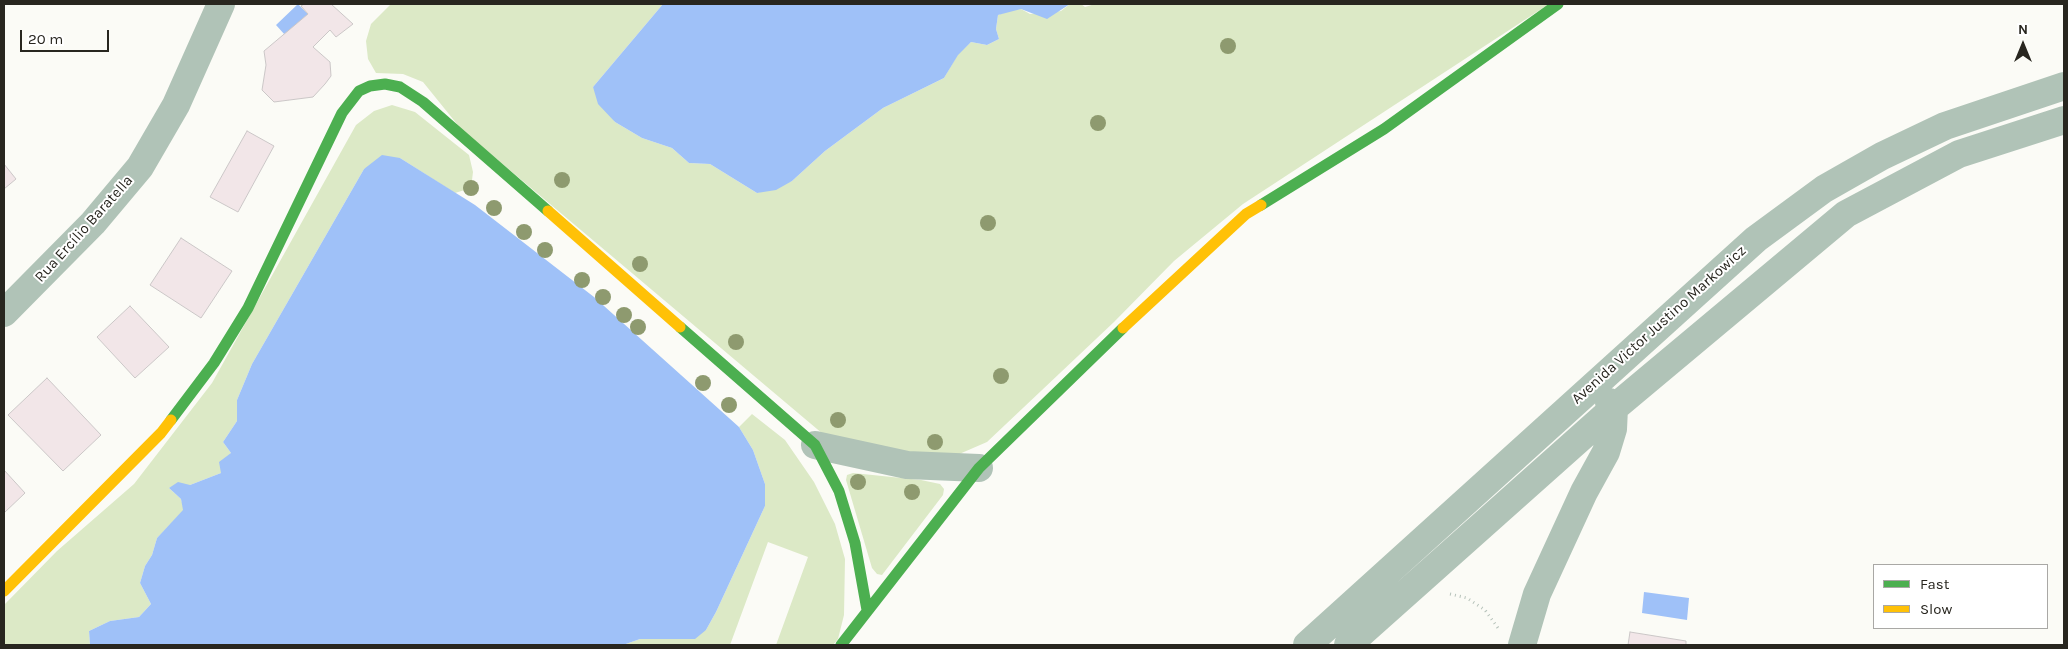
<!DOCTYPE html>
<html>
<head>
<meta charset="utf-8">
<style>
  body { margin:0 }
  #map { position:relative; width:2068px; height:649px; overflow:hidden; background:#fbfbf6; font-family:Karla,sans-serif }
  canvas { display:block }
  .frame { position:absolute; inset:0; border:5px solid #28261f; pointer-events:none }
  .legend { position:absolute; left:1873px; top:564px; width:175px; height:65px; box-sizing:border-box; background:#fff; border:1px solid #a9a8a5; margin:0; padding:6px 9px; list-style:none; font-size:15px; color:#28261f }
  .legend li { display:flex; align-items:center; gap:10px; height:25px }
  .legend b { width:25px; border:1px solid #a9a8a5 }
  .north { position:absolute; left:1998px; top:20px; width:50px; height:50px; -webkit-text-stroke:4px #fff; paint-order:stroke; rotate:0deg; font-size:14px; font-weight:700; line-height:20px; text-align:center; color:#28261f }
  .north::after { content:''; display:block; margin:auto; width:18px; height:22px; background:#28261f; clip-path:polygon(50% 0,100% 100%,50% 72%,0 100%) }
  .scale { position:absolute; left:20px; top:30px; width:89px; height:22px; box-sizing:border-box; border:2px solid #28261f; border-top:0; padding-left:6px; font-size:15px; line-height:18px; white-space:nowrap; color:#28261f; -webkit-text-stroke:4px #fff; paint-order:stroke }
</style>
</head>
<body>
<div id="map">
<canvas width="2068" height="649"></canvas>
<div class="frame"></div>
<ul class="legend">
<li><b style="height:6px;background:#4caf50"></b>Fast</li>
<li><b style="height:6px;background:#ffc107"></b>Slow</li>
</ul>
<div class="north">N</div>
<div class="scale">20 m</div>
</div>
<script>
const context = document.querySelector('canvas').getContext('2d');
context.lineJoin = 'round';
function paint(path, color) { context.fillStyle = color; context.fill(path, 'evenodd'); }
const poly = rows => new Path2D(rows.map(r => 'M' + r).join(''));
function strokePath(path, color, width, dash) { context.strokeStyle = color; context.lineWidth = width; context.lineCap = dash ? 'butt' : 'round'; context.setLineDash(dash || []); context.stroke(path); }
function drawText(font, color, halo, rows, align = 'center') {
  context.font = font + ' Karla,sans-serif'; context.lineWidth = 4; context.setLineDash([]); context.textBaseline = 'middle'; context.strokeStyle = halo; context.fillStyle = color; for (const [text, x, y, turn = 0] of rows) {
    context.save(); context.translate(x, y); context.rotate((+turn || 0) * Math.PI / 180); context.textAlign = isNaN(turn) ? turn : align; if (halo) context.strokeText(text, 0, 0); context.fillText(text, 0, 0); context.restore();
  }
}
const green = poly([
  [391,4,663,4,593,87,615,122,642,138,672,148,689,163,710,164,757,193,792,181,825,151,883,108,944,78,958,54,971,42,987,45,999,39,996,29,998,15,1010,10,1021,9,1030,14,1061,11,1070,4,1081,4,1085,7,1095,4,1549,4,1243,204,1174,261,1114,322,987,442,950,458,836,445,461,129,423,82,403,74,376,73,368,59,366,41,371,24],
  [392,105,415,112,469,155,473,172,471,188,455,193,400,158,364,169,252,364,237,400,237,421,223,442,231,453,221,473,190,485,169,488,181,499,184,510,157,538,152,555,145,566,140,583,151,604,139,617,110,621,89,631,90,645,4,645,4,605,57,551,134,484,212,383,356,125,374,111],
  [752,414,785,440,814,482,835,524,845,559,844,615,838,639,833,645,776,645,808,557,768,542,730,645,623,645,640,639,672,639,706,630,716,612,765,506,765,484,753,450,739,427],
  [853,473,921,480,940,484,944,489,943,495,882,575,877,574,872,568,846,480,847,475]
]);
const water = poly([
  [298,4,308,14,285,35,276,25],
  [663,4,1070,4,1047,19,1021,9,998,15,996,29,999,39,987,45,971,42,958,55,944,78,883,108,825,151,792,181,776,190,757,193,710,164,689,163,672,148,642,138,615,122,598,104,593,87],
  [382,155,400,158,475,205,594,297,739,427,753,450,765,484,765,506,716,612,706,630,695,639,640,639,623,645,90,645,89,631,110,621,139,617,151,604,140,583,145,566,152,555,157,538,183,510,181,499,169,488,178,482,190,485,221,473,219,462,231,453,223,442,237,421,237,400,252,364,364,169],
  [1644,592,1689,598,1687,620,1642,613]
]);
const building = poly([
  [304,4,331,4,353,24,336,37,330,30,313,47,330,62,331,76,325,84,313,97,274,102,262,90,266,65,264,51,308,14,301,6,304,4],
  [247,131,274,146,238,212,210,197,247,131],
  [4,164,16,179,4,189,4,164],
  [181,238,232,271,201,318,150,285,181,238],
  [130,306,169,347,135,378,97,337,130,306],
  [47,378,101,435,63,471,8,415,47,378],
  [4,470,25,493,4,513,4,470],
  [1630,632,1686,641,1686,645,1628,645,1630,632]
]);
const path = poly([
  [1450,594,1467,598,1485,610,1498,628]
]);
const street = poly([
  [4,313,93,223,140,167,176,105,221,4],
  [815,445,907,465,979,468],
  [1307,645,1756,239,1824,189,1882,156,1945,126,2064,86],
  [1348,645,1614,408,1846,214,1959,154,2064,120],
  [1522,645,1537,594,1584,492,1606,452,1613,429,1614,408,1609,402]
]);
const fast = poly([
  [1261,205,1384,129,1558,4],
  [680,327,815,445,839,491,855,543,867,610],
  [171,420,214,363,248,308,342,113,359,91,370,86,385,84,400,87,423,102,548,211],
  [841,645,979,468,1123,328]
]);
const slow = poly([
  [548,211,680,327],
  [1123,328,1246,214,1261,205],
  [4,591,161,433,171,420]
]);
const trees = [
  [1228,46],
  [1098,123],
  [562,180],
  [471,188],
  [494,208],
  [988,223],
  [524,232],
  [545,250],
  [640,264],
  [582,280],
  [603,297],
  [624,315],
  [638,327],
  [736,342],
  [1001,376],
  [703,383],
  [729,405],
  [838,420],
  [935,442],
  [858,482],
  [912,492]
];
const streetNames = [
  ["Rua Ercílio Baratella",84,229,-48],
  ["Avenida Victor Justino Markowicz",1659,325,-42]
];
paint(green, '#dce9c6');
paint(water, '#9fc1f8');
paint(building, '#f2e6e8');
strokePath(building, '#cbc7c7', 1);
strokePath(path, '#b6c2ba', 3, [1, 4]);
strokePath(street, '#b0c3b7', 28);
strokePath(fast, '#4caf50', 11);
strokePath(slow, '#ffc107', 11);
context.fillStyle = '#8e9a6f';
for (const [x, y] of trees) { context.beginPath(); context.arc(x, y, 8, 0, 2 * Math.PI); context.fill(); }
drawText('15px', '#28261f', '#fff', streetNames);
</script>
</body>
</html>
